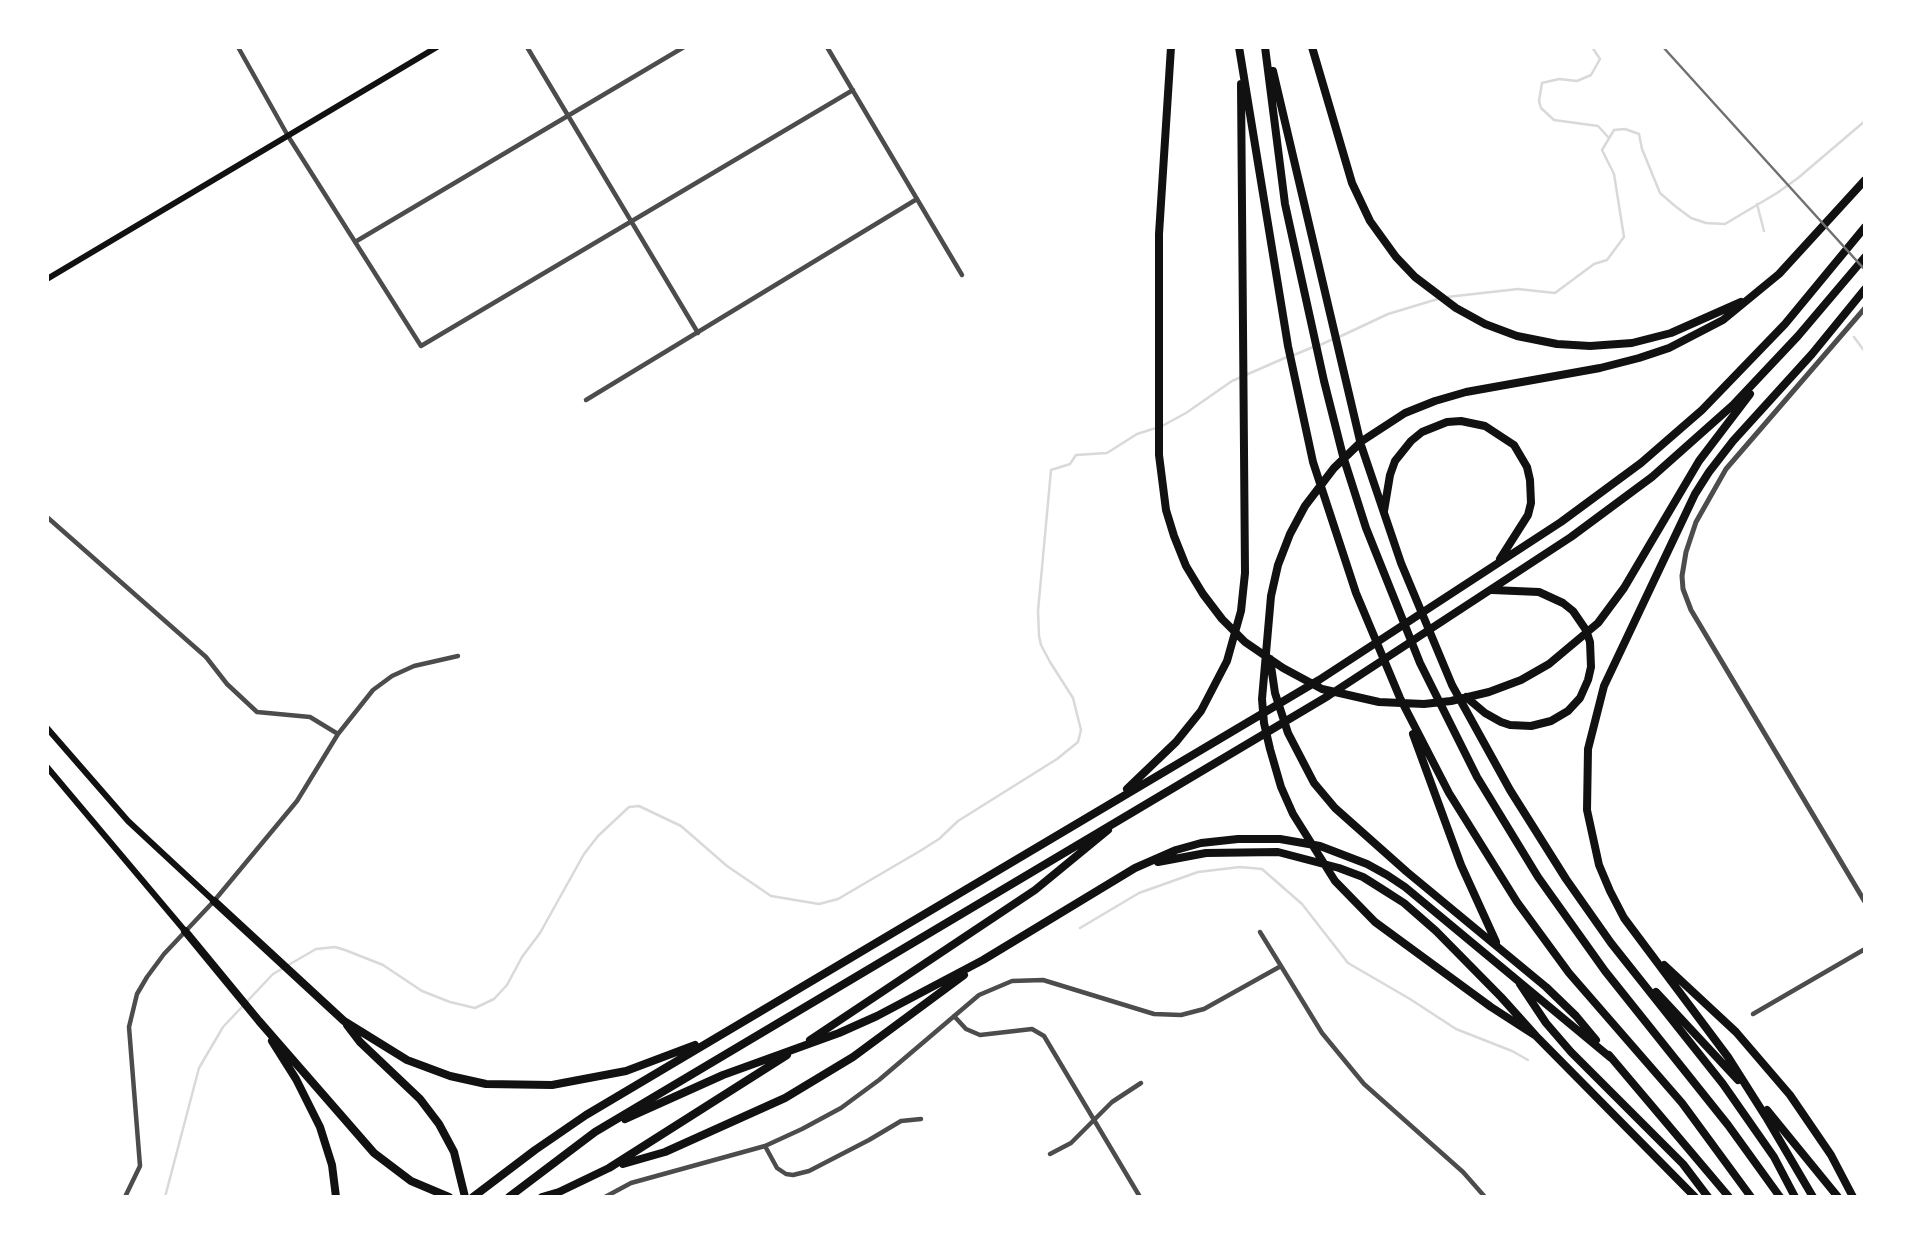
<!DOCTYPE html>
<html>
<head>
<meta charset="utf-8">
<style>
  body { margin:0 }
  #map { position:relative; width:1912px; height:1244px; overflow:hidden; background:#fff; font-family:Figtree,sans-serif }
  canvas { display:block }
  .frame { position:absolute; inset:0; border:49px solid #fff; pointer-events:none }
</style>
</head>
<body>
<div id="map">
<canvas width="1912" height="1244"></canvas>
<div class="frame"></div>
</div>
<script>
const context = document.querySelector('canvas').getContext('2d');
context.lineJoin = 'round';
const poly = rows => new Path2D(rows.map(r => 'M' + r).join(''));
function strokePath(path, color, width, dash) { context.strokeStyle = color; context.lineWidth = width; context.lineCap = dash ? 'butt' : 'round'; context.setLineDash(dash || []); context.stroke(path); }
const stream = poly([
  [1592,47,1600,59,1591,75,1577,81,1559,79,1542,83,1539,101,1541,108,1554,120,1598,126,1609,138],
  [1757,204,1764,231],
  [1447,297,1518,289,1555,293,1594,264,1607,260,1624,237,1614,174,1602,150,1614,130,1625,129,1639,134,1642,149,1660,193,1675,206,1691,218,1706,223,1725,224,1777,193,1798,178,1865,121],
  [1339,337,1388,314,1441,298],
  [1854,337,1865,352],
  [1320,345,1333,339],
  [1294,355,1313,347],
  [1162,426,1186,413,1232,381,1287,357],
  [1080,928,1139,893,1198,872,1240,867,1262,869,1302,904,1348,963,1410,999,1456,1029,1512,1051,1528,1060],
  [165,1197,199,1068,223,1027,273,974,316,949,335,947,345,950,383,965,422,991,450,1002,475,1008,494,999,507,985,522,957,540,933,584,854,598,836,629,807,639,806,681,826,727,866,771,896,819,904,838,899,920,851,939,839,958,821,1057,759,1078,742,1081,730,1073,698,1050,662,1041,645,1039,636,1038,611,1051,470,1070,464,1076,455,1107,453,1137,434,1156,428]
]);
const minor = poly([
  [238,47,288,136,421,346,853,90],
  [527,47,698,333],
  [827,47,962,275],
  [355,242,684,47],
  [586,400,917,199],
  [47,517,206,657,227,684,257,712,310,717,338,734],
  [1281,966,1322,1033,1364,1084,1463,1172,1485,1197],
  [1753,1014,1865,949],
  [954,1016,966,1029,980,1035,1032,1029,1044,1036,1140,1197],
  [765,1146,777,1168,786,1174,793,1175,809,1171,869,1140,901,1121,921,1119],
  [1050,1154,1071,1143,1112,1102,1141,1083],
  [125,1197,140,1166,129,1027,137,994,147,977,164,954,214,901,297,801,338,734,373,690,392,676,414,666,458,656],
  [605,1197,631,1183,765,1146,802,1129,841,1108,879,1080,979,995,1012,981,1043,980,1154,1014,1181,1015,1204,1009,1281,966,1260,932]
]);
const tertiary = poly([
  [1865,308,1726,469,1696,522,1686,552,1682,576,1683,589,1691,610,1865,902]
]);
const secondary = poly([
  [47,279,437,47]
]);
const primary = poly([
  [47,728,128,821,214,901],
  [47,767,185,931]
]);
const motorway = poly([
  [1171,47,1159,234,1159,455,1166,510,1174,536,1186,566,1203,594,1222,619,1245,642,1283,668,1322,689,1379,702,1424,704,1451,701,1489,692,1521,680,1549,664,1598,623,1624,588,1699,461,1750,394],
  [1239,47,1288,346,1313,462,1356,593,1400,698,1449,793,1517,902,1569,973,1682,1103,1751,1197],
  [1265,47,1285,204,1324,381,1343,456,1366,528,1420,663,1477,777,1538,877,1605,971,1728,1125,1780,1197],
  [1312,47,1352,183,1370,221,1396,257,1415,277,1456,308,1485,324,1517,336,1557,344,1590,346,1632,343,1671,333,1741,302],
  [1273,71,1361,445,1401,563,1452,685,1510,790,1566,879,1611,943,1723,1084,1774,1157,1795,1197],
  [1384,511,1390,475,1395,461,1411,441,1422,432,1447,422,1461,421,1485,426,1514,445,1527,467,1530,480,1531,503,1528,515,1500,559],
  [1270,659,1275,693,1288,733,1314,783,1335,808,1407,872,1546,987,1576,1016,1596,1040],
  [1466,697,1485,713,1501,722,1510,725,1531,726,1551,721,1568,711,1580,698,1588,680,1591,667,1590,642,1586,630,1573,611,1563,603,1539,592,1492,590],
  [1413,734,1461,865,1496,942],
  [1127,789,1176,742,1201,711,1227,661,1241,611,1245,573,1241,84],
  [1158,862,1206,853,1278,852,1339,868,1363,877,1382,889,1404,903,1436,931,1501,997,1536,1036,1695,1197],
  [214,901,344,1021,407,1060,450,1076,486,1084,552,1085,626,1071,695,1045],
  [185,931,259,1021,374,1153,411,1181,449,1197],
  [1664,965,1736,1032,1790,1095,1831,1155,1853,1197],
  [1520,984,1546,1023,1571,1052,1683,1164,1708,1197],
  [1656,992,1738,1080],
  [347,1025,360,1042,420,1099,439,1124,454,1152,465,1197],
  [1536,1036,1491,1007,1375,922,1335,881,1293,814,1281,787,1270,749,1264,723,1262,699,1271,596,1278,565,1290,534,1305,506,1334,468,1362,441,1405,413,1435,401,1466,392,1600,368,1639,358,1669,348,1723,320,1779,274,1865,180],
  [810,1040,1035,890,1108,830],
  [272,1041,296,1079,320,1127,332,1165,336,1197],
  [1609,1055,1729,1197],
  [1767,1110,1838,1197],
  [625,1119,723,1075,839,1033,877,1016,983,960,1135,868,1176,850,1201,843,1238,839,1280,839,1320,846,1367,864,1387,875,1405,887,1611,1058],
  [623,1164,665,1152,785,1098,853,1057,964,975],
  [473,1197,535,1150,586,1115,1319,680,1561,522,1641,463,1702,410,1785,324,1865,227],
  [509,1197,595,1132,1328,696,1571,537,1652,477,1733,405,1798,336,1865,257],
  [542,1197,559,1192,609,1168,787,1055],
  [1813,1197,1766,1117,1728,1057,1624,918,1610,891,1599,865,1587,810,1588,749,1604,686,1695,494,1709,472,1733,441,1812,354,1865,289]
]);
const rail = poly([
  [1663,47,1865,270]
]);
strokePath(stream, '#d9d9d9', 2.5);
strokePath(minor, '#4c4c4c', 4.5);
strokePath(tertiary, '#4c4c4c', 5);
strokePath(secondary, '#111', 6);
strokePath(primary, '#111', 6);
strokePath(motorway, '#111', 8);
strokePath(rail, '#707070', 2.5);
</script>
</body>
</html>
